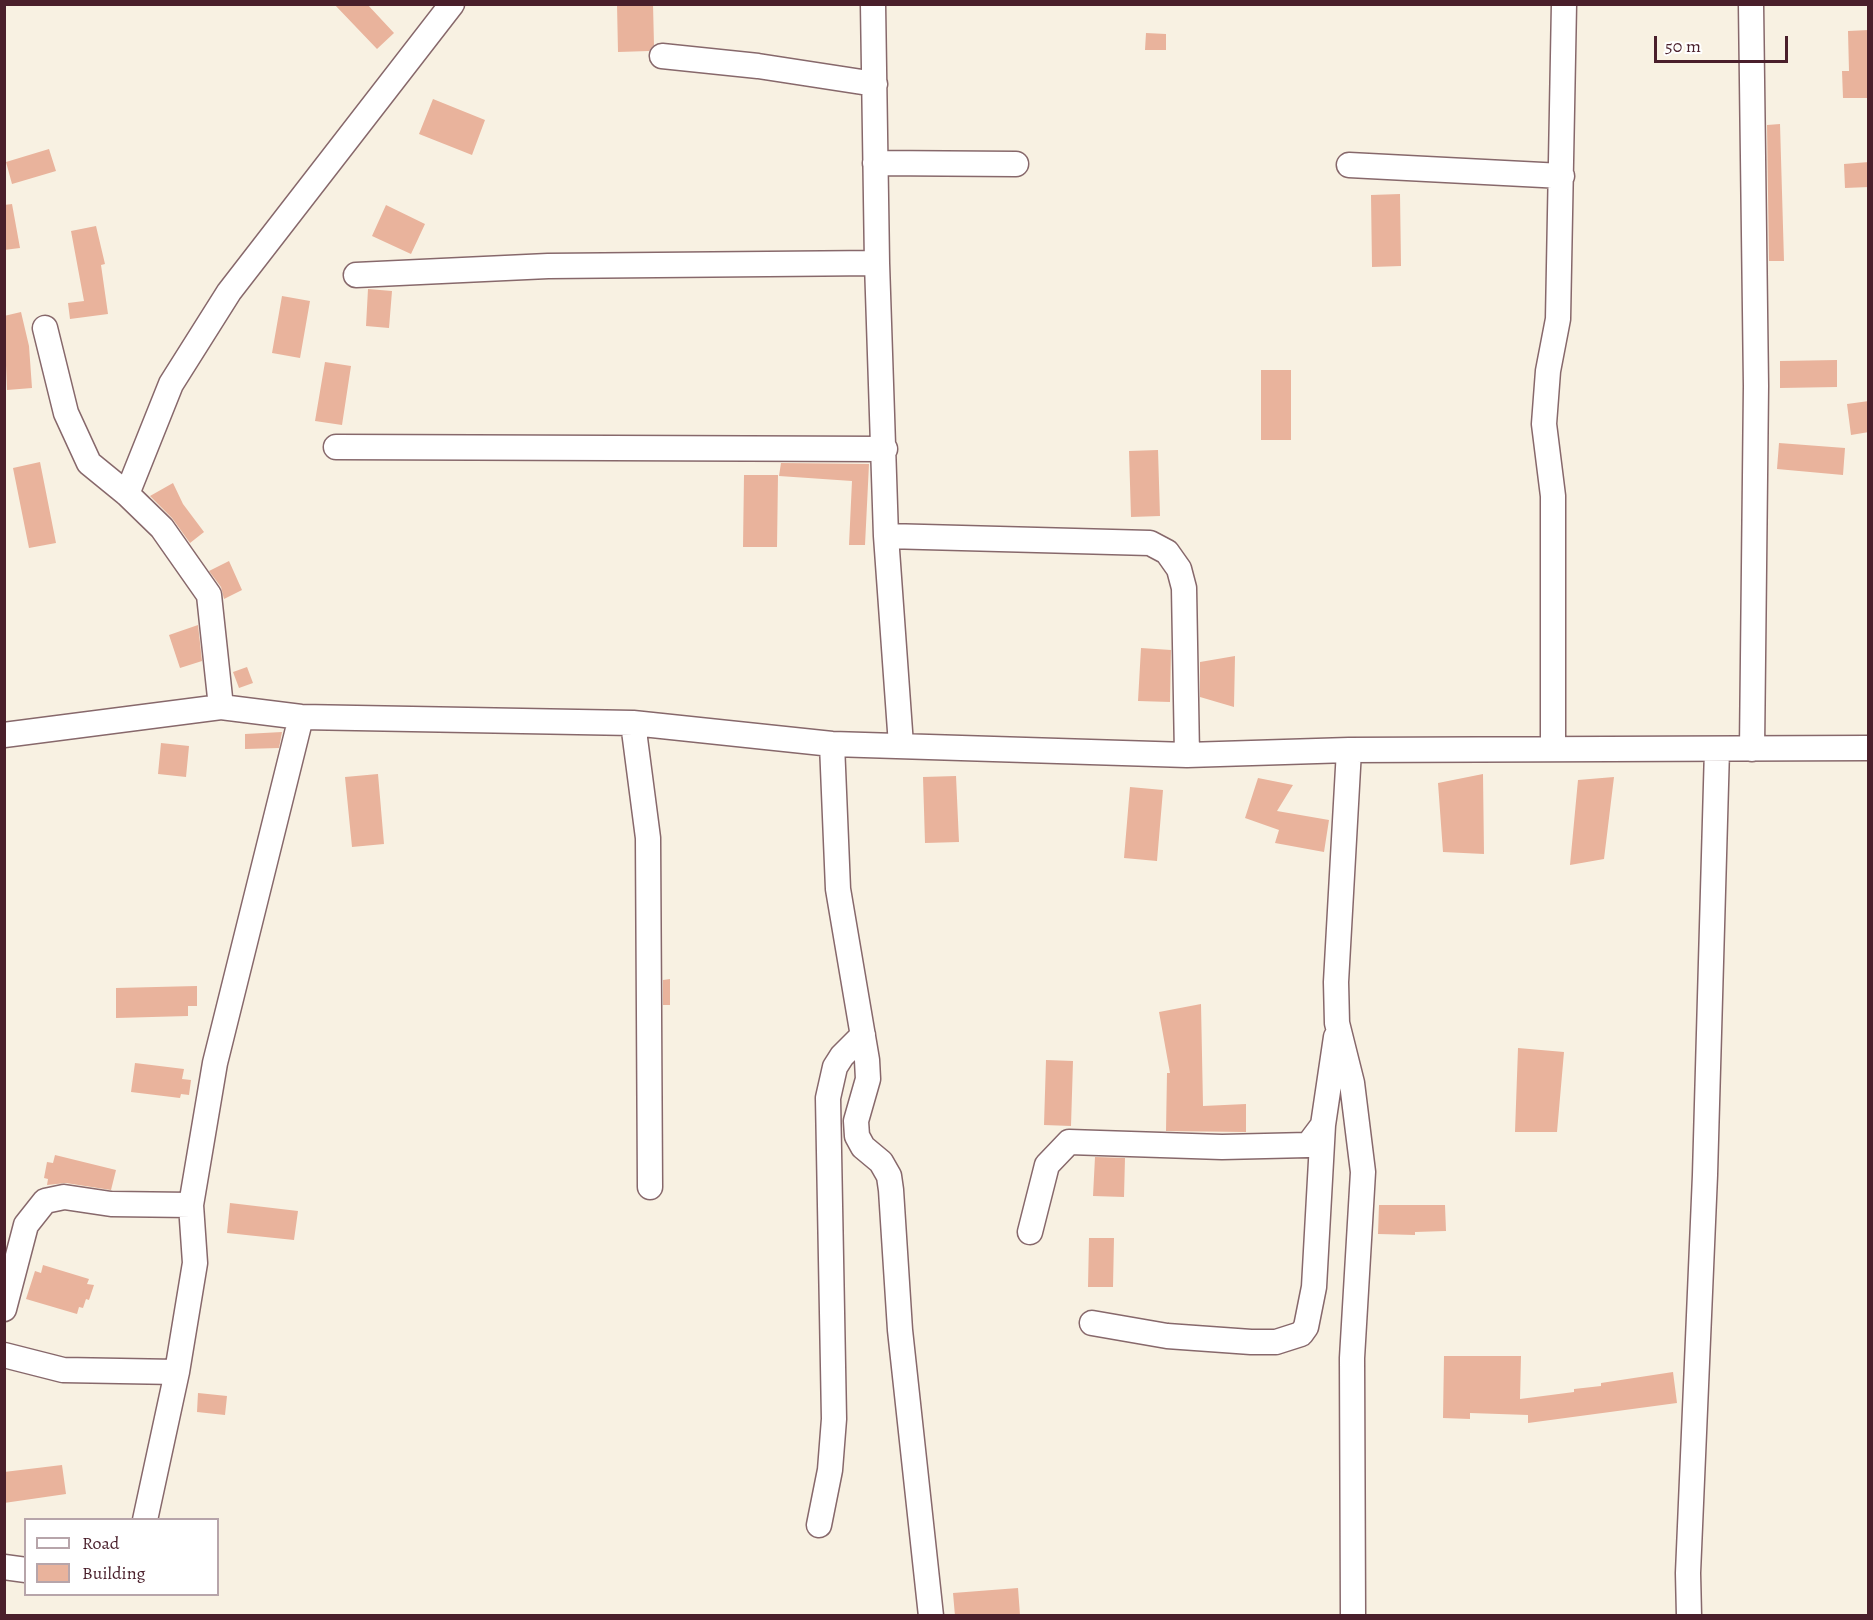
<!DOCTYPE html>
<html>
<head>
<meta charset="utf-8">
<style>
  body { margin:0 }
  #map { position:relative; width:1873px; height:1620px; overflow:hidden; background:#f8f1e2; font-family:Alegreya,serif }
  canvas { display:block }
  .frame { position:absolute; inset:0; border:6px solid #4a1f2b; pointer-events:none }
  .legend { position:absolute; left:24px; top:1518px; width:195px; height:78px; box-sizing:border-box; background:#fff; border:2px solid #b7a5aa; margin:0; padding:8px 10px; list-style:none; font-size:18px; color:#4a1f2b }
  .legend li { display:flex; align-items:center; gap:12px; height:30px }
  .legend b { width:30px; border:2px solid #b7a5aa }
  .scale { position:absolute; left:1654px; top:36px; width:134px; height:27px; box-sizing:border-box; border:3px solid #4a1f2b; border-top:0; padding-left:8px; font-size:18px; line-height:21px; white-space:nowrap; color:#4a1f2b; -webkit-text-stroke:4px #fff; paint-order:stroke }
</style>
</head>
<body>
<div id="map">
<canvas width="1873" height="1620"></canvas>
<div class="frame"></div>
<ul class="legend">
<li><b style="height:8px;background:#fff"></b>Road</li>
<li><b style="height:16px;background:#e9b39c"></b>Building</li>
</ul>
<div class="scale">50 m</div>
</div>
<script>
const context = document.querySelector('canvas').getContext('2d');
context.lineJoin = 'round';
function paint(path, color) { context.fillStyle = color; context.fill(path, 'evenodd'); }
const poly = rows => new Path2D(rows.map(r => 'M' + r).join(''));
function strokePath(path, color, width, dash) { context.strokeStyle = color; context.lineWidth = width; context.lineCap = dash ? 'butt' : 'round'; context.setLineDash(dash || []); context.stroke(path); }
const building = poly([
  [334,4,367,4,394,33,377,49],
  [617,4,653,4,654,45,649,51,618,52],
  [1869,30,1869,98,1843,98,1842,71,1849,71,1848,31],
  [1146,33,1166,34,1166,50,1145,50],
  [433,99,485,120,472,155,419,134],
  [1780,124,1784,261,1769,261,1767,125],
  [49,149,56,171,12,184,6,162],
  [1869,162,1869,187,1845,188,1844,164],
  [1400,194,1401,266,1372,267,1371,195],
  [12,204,20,248,4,250,4,205],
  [386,205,425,224,411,254,372,236],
  [96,226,105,264,101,265,108,314,70,319,68,303,84,301,71,231],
  [368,289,392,291,389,328,366,326],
  [282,296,310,301,300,358,272,353],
  [21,312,29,346,32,388,7,390,4,316],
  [1837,360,1837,387,1780,388,1780,361],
  [325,362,351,366,342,425,315,421],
  [1261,370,1291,370,1291,440,1261,440],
  [1869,401,1869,432,1851,435,1847,404],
  [1779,443,1845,448,1843,475,1777,469],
  [1158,450,1160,516,1131,517,1129,451],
  [40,462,56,543,29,548,13,468],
  [781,463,869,464,865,545,849,545,852,481,779,476],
  [744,475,778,475,777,547,743,547],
  [173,483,183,504,204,532,190,543,172,518,150,496],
  [229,561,242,590,224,599,221,587,209,571],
  [198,625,202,661,180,668,169,635],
  [1141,648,1171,650,1170,702,1138,701],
  [1235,656,1234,707,1200,697,1200,662],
  [247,667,253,683,239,688,233,672],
  [282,732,279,748,245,749,245,734],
  [161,743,189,746,186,777,158,774],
  [378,774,384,844,352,847,345,777],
  [1483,774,1484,854,1443,852,1438,783],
  [956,776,959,842,925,843,923,777],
  [1614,777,1604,859,1570,865,1578,780],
  [1258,778,1293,785,1277,811,1329,820,1324,852,1275,843,1279,830,1245,818],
  [1130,787,1163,790,1157,861,1124,858],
  [670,979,670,1005,663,1005,663,980],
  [197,986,197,1006,188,1006,188,1016,116,1018,116,988],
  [1201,1004,1203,1106,1246,1104,1246,1132,1166,1131,1167,1073,1170,1073,1159,1012],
  [1518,1048,1564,1052,1557,1132,1515,1132],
  [1046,1060,1073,1061,1071,1126,1044,1125],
  [135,1063,184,1069,182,1079,191,1080,189,1095,181,1094,180,1098,131,1092],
  [55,1155,116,1170,111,1190,66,1183,47,1185,48,1179,44,1178,47,1162,53,1163],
  [1095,1157,1125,1158,1124,1197,1093,1196],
  [230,1203,298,1211,294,1240,227,1233],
  [1379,1205,1445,1205,1446,1231,1415,1232,1415,1235,1378,1234],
  [1089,1238,1114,1238,1113,1287,1088,1287],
  [43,1265,89,1279,87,1284,94,1285,89,1300,86,1299,83,1308,79,1307,77,1314,26,1299,35,1271,41,1273],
  [1444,1356,1521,1356,1520,1399,1574,1392,1574,1389,1601,1386,1601,1383,1673,1372,1677,1403,1528,1423,1528,1415,1470,1413,1470,1419,1443,1418],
  [198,1393,227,1396,225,1415,197,1412],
  [62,1465,66,1494,4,1503,4,1472],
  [1018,1588,1020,1615,955,1616,953,1593]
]);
const minor = poly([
  [873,4,877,263,886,536,901,745],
  [1751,4,1756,386,1752,749],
  [662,56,758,66,875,84],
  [875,163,1016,164],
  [1349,165,1562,176],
  [356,275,548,266,877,263],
  [45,328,66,413,89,463,127,494,162,528,209,595,221,707],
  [336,447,885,449],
  [127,494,171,384,229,292,452,4],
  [886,536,1150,543,1167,552,1179,569,1184,588,1187,755],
  [633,723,648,838,650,1187],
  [4,735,221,707,301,717,633,723,832,744,1187,755,1349,750,1868,748],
  [832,744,838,889,867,1060,868,1079,856,1121,857,1136,863,1147,881,1162,889,1176,891,1190,900,1330,931,1616],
  [1553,749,1553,496,1544,424,1548,371,1558,319,1564,4],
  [1349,750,1336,982,1337,1023,1352,1083,1363,1172,1352,1358,1353,1616],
  [1030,1232,1047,1165,1069,1142,1222,1147,1308,1145,1323,1125,1336,1037],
  [4,1309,26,1225,45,1201,64,1197,111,1204,191,1205],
  [1092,1323,1167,1336,1251,1342,1276,1342,1301,1334,1306,1327,1314,1287,1323,1125],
  [4,1355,63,1370,177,1372],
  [145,1520,177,1372,195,1263,191,1205,215,1063,301,717],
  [819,1525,830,1470,834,1419,828,1098,835,1067,842,1056,863,1035],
  [4,1567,26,1570],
  [1689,1616,1688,1573,1705,1175,1717,749]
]);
paint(building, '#e9b39c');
strokePath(minor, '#87686b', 27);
strokePath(minor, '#fff', 24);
</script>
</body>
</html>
